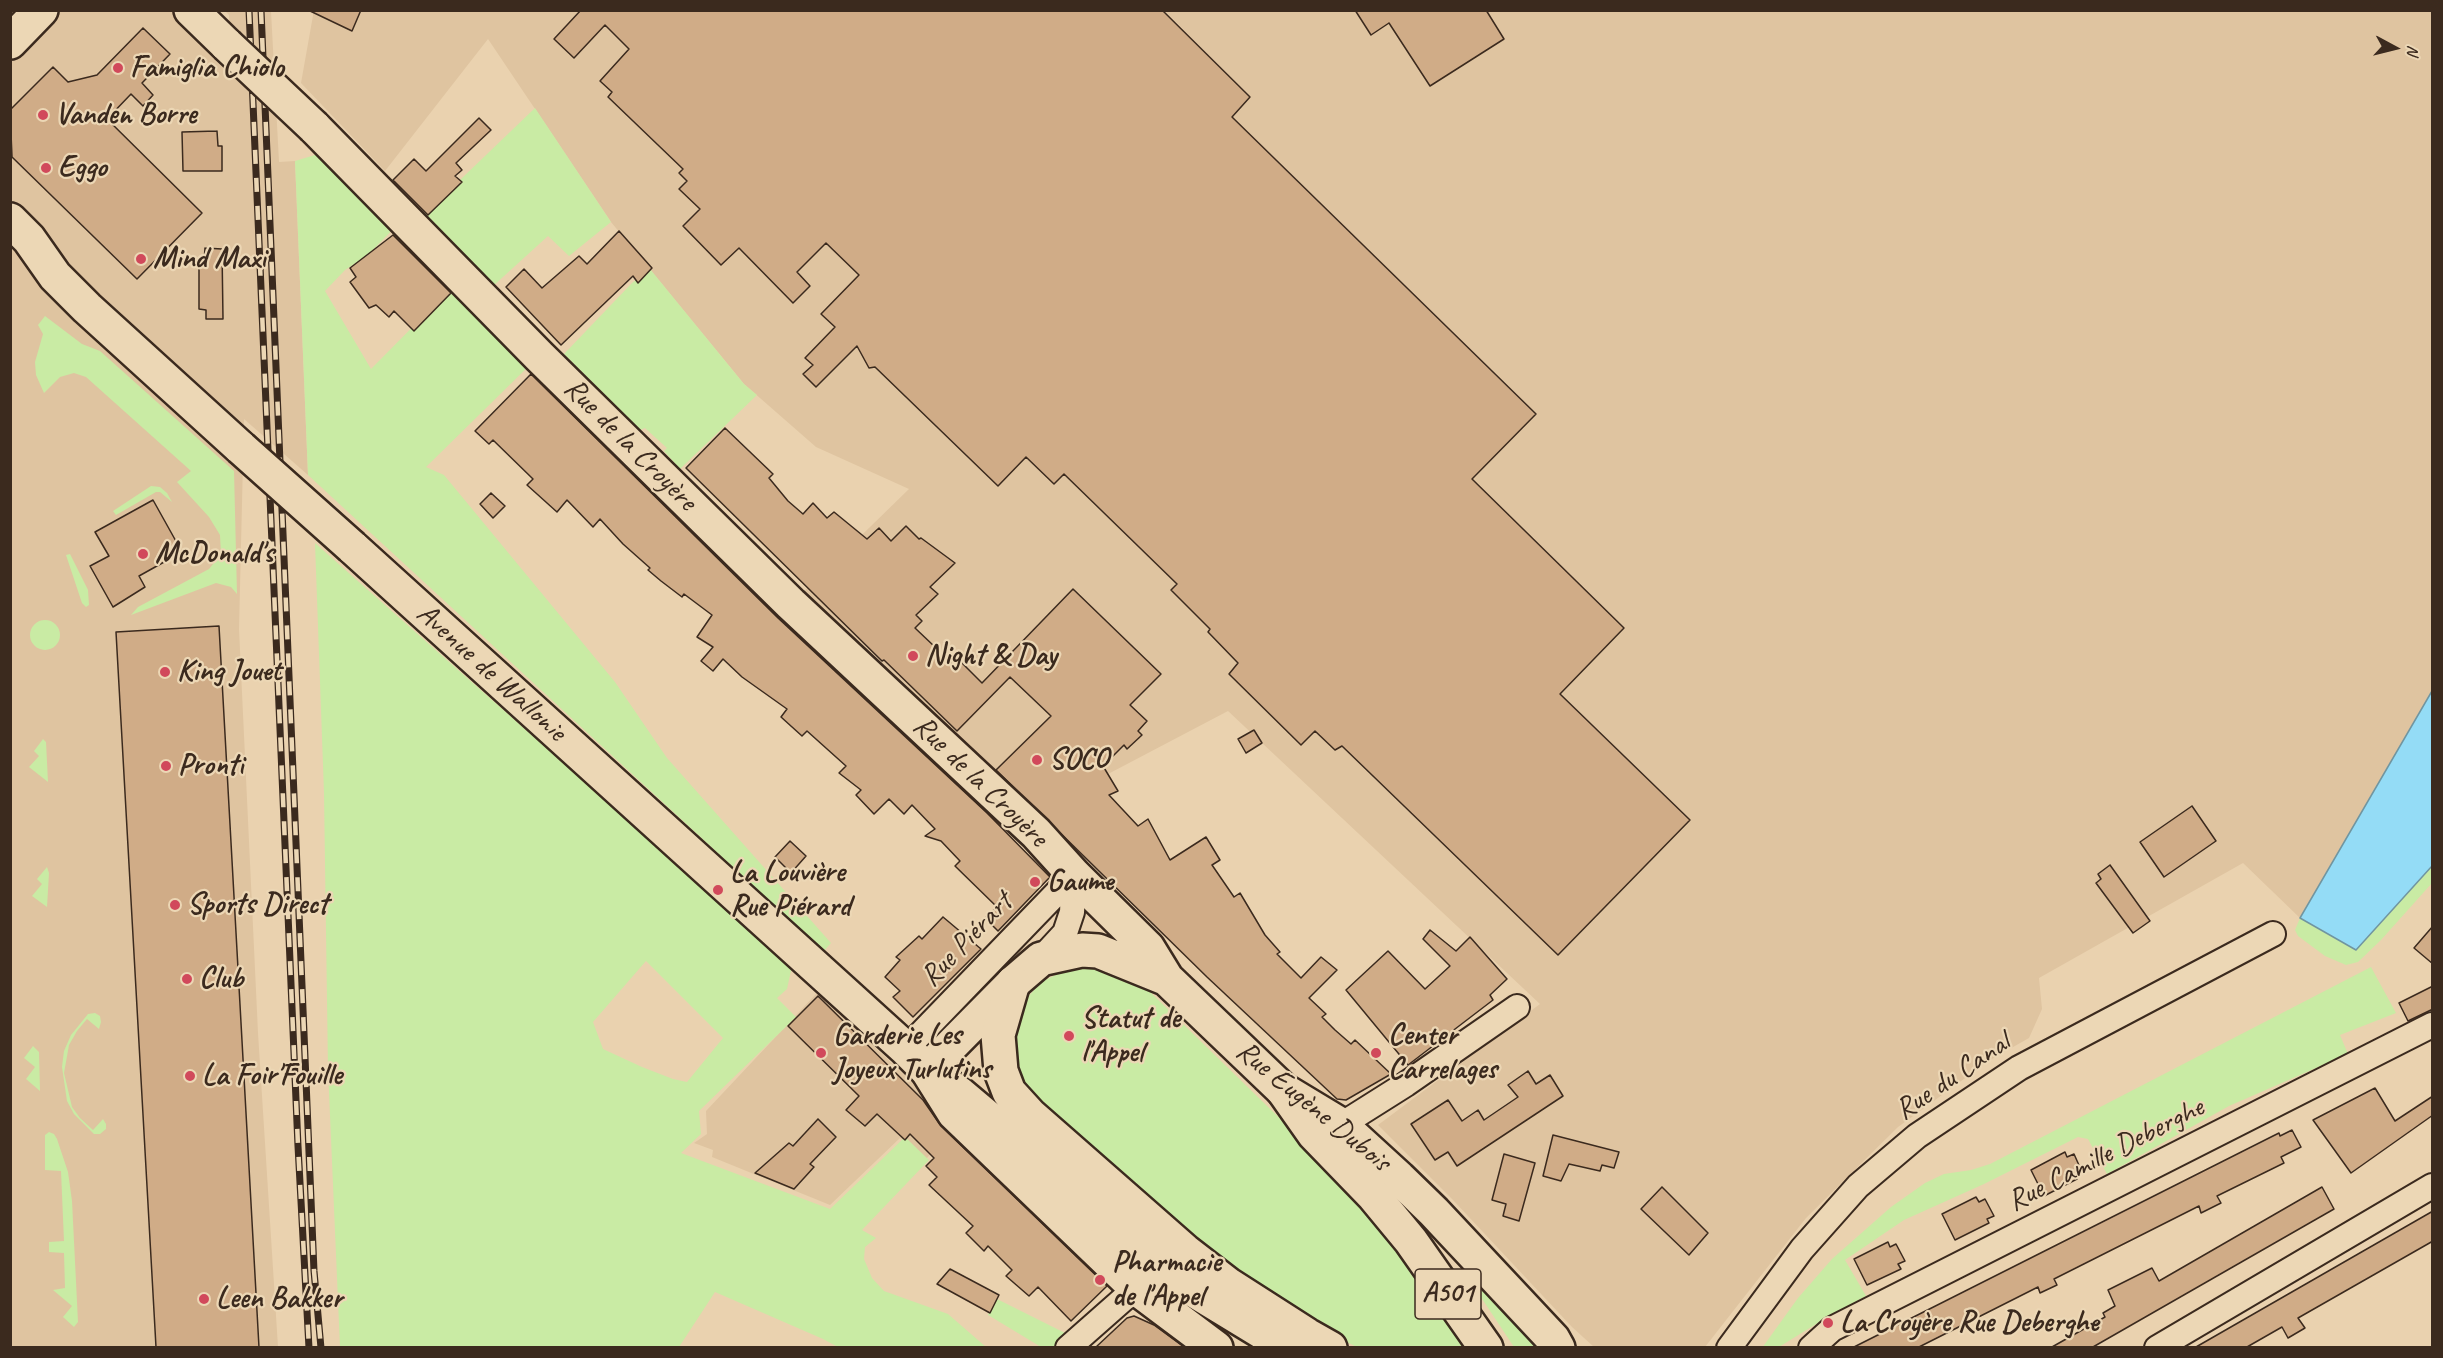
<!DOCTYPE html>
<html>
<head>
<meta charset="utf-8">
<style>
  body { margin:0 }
  #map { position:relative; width:2443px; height:1358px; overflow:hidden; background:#ead2af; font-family:Caveat,sans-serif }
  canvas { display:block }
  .frame { position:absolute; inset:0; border:12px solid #3b2a1e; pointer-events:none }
  .north { position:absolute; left:2365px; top:18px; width:60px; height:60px; -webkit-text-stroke:4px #ecd7b5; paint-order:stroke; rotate:97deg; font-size:16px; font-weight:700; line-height:24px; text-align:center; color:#3b2a1e }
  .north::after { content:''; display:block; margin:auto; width:21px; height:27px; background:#3b2a1e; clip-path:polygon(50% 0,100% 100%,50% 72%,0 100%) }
</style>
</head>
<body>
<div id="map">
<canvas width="2443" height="1358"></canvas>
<div class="frame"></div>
<div class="north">N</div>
</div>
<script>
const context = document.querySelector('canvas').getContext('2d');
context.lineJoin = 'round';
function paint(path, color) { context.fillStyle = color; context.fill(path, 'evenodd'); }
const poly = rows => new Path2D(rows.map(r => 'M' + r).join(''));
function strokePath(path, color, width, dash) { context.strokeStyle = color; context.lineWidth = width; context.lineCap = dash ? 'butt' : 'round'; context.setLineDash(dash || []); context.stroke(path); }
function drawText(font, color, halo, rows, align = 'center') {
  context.font = font + ' Caveat,sans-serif'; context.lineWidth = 4.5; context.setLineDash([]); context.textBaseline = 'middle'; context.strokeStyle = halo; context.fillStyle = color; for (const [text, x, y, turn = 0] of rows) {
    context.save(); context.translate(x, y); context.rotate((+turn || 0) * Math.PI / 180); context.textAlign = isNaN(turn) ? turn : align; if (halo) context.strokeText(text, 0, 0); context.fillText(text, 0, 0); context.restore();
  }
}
const built = poly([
  [314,10,2432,11,2432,691,2300,918,2243,863,2039,978,2042,1009,2029,1038,1990,1060,1898,1127,1806,1218,1705,1347,1594,1347,1572,1327,1453,1200,1378,1125,1540,1004,1228,711,1070,794,1041,823,791,604,909,489,816,447,744,384,611,222,488,39,385,171,301,83],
  [53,11,174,11,231,72,229,15,225,11,271,11,279,162,295,161,308,475,244,419,239,629,258,1033,278,1347,11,1347,10,58],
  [816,994,820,995,958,1126,925,1160,900,1138,830,1205,712,1157,713,1150,694,1143,707,1134,706,1111]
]);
const green = poly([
  [535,108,611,222,569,256,548,236,481,297,539,356,426,467,444,475,615,682,667,758,831,943,824,951,308,475,295,161,335,149,403,219,368,255,345,270,325,291,371,369,461,278,411,227],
  [650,269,744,384,757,395,680,469,664,451,667,448,645,428,640,430,564,354,632,283],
  [45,316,82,344,100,351,234,471,237,594,231,587,216,583,131,615,138,607,209,569,221,554,220,535,209,517,177,482,191,471,86,377,74,373,60,377,44,393,36,375,35,362,43,334,38,325],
  [151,486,160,487,167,493,172,502,160,492,156,492,116,515,113,511],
  [315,543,792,966,787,989,777,998,796,1017,699,1111,701,1134,681,1153,830,1209,905,1137,929,1160,862,1230,876,1238,865,1247,864,1259,872,1278,884,1291,948,1314,986,1347,838,1347,823,1339,715,1292,679,1347,340,1347,328,1069,324,793],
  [646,961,723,1038,687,1082,673,1079,642,1067,603,1049,593,1022],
  [70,554,88,590,89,605,86,607,82,603,66,555],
  '30 635a15 15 0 1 1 30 0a15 15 0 1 1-30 0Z',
  [43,739,46,742,48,782,29,767,39,756,34,751],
  [2432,866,2432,883,2381,940,2358,962,2346,965,2325,956,2298,936,2295,930,2300,918,2356,950],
  [47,867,49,873,47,907,32,896,42,884,37,879],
  [1092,967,1118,970,1144,986,1342,1179,1373,1213,1467,1347,1357,1347,1311,1325,1254,1292,1021,1086,1012,1051,1015,1020,1027,998,1041,982,1064,971],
  [2371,967,2396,1013,2340,1035,2348,1054,2229,1106,2107,1174,2088,1139,2078,1137,1984,1184,1904,1220,1845,1260,1866,1296,1829,1316,1779,1347,1762,1348,1798,1298,1832,1259,1891,1207,1925,1183,1944,1174,1971,1170,1990,1164],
  [95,1013,100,1016,101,1022,99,1029,87,1019,77,1031,69,1045,64,1073,72,1107,80,1118,93,1130,103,1119,106,1124,106,1129,100,1134,94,1134,74,1114,67,1101,62,1067,64,1051,71,1035,88,1014],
  [33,1046,39,1052,40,1091,26,1079,35,1067,24,1058],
  [49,1132,54,1134,57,1139,68,1172,72,1201,78,1322,74,1327,63,1317,72,1306,53,1290,65,1288,64,1253,49,1252,49,1242,64,1241,61,1171,45,1170,45,1135],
  [1433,1225,1544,1347,1514,1347],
  [995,1298,1077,1339,1068,1347,1041,1347,988,1315]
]);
const water = poly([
  [2432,691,2432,866,2356,950,2300,918,2432,691]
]);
const building = poly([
  [308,10,361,10,352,31,308,10],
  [581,10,1162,10,1250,97,1232,117,1536,414,1472,479,1624,628,1560,694,1690,820,1558,955,1342,746,1335,750,1315,731,1301,745,1229,674,1238,663,1208,632,1210,629,1171,590,1177,584,1064,474,1054,484,1026,457,998,486,875,367,869,368,857,346,816,387,803,374,813,365,805,358,835,327,821,314,859,275,826,243,797,272,810,286,793,303,739,248,721,265,683,226,700,209,679,189,687,181,679,173,683,169,608,97,612,92,600,81,629,49,605,25,574,58,554,39,581,10],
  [1355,10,1486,10,1504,39,1430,86,1389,23,1371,35,1355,10],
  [143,28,170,54,142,83,153,95,143,106,131,94,107,119,202,213,137,279,12,157,10,110,53,67,68,82,97,75,143,28],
  [479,118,491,130,456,163,462,170,455,176,462,182,428,215,393,180,414,159,426,171,479,118],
  [217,131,218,146,222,146,222,171,183,171,182,132,217,131],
  [619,231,652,268,638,283,633,276,561,345,506,287,524,269,542,288,579,256,587,264,619,231],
  [393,235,451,293,414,331,394,311,389,317,376,305,369,308,350,282,356,277,350,268,393,235],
  [205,248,222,249,223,319,206,319,206,310,199,309,199,262,204,262,205,248],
  [531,374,778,618,987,813,1050,877,998,931,985,918,997,907,955,866,960,861,941,841,925,836,935,829,912,805,904,814,889,799,874,814,856,795,861,790,839,773,846,766,807,731,802,736,781,717,787,709,742,677,723,659,713,671,701,661,713,647,697,637,712,615,684,594,682,597,661,581,648,570,650,568,623,544,600,519,593,527,567,500,557,512,527,485,533,479,493,440,489,444,475,431,531,374],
  [725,428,773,474,769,478,788,501,803,514,813,503,827,518,834,512,867,539,879,528,891,541,906,526,919,539,921,538,955,563,930,587,938,594,916,615,922,621,915,628,955,666,960,661,982,683,1073,589,1161,674,1130,705,1147,721,1138,731,1142,735,1127,749,1124,745,1103,766,1118,791,1109,795,1138,826,1148,819,1170,860,1206,837,1220,860,1212,865,1234,897,1240,893,1265,935,1280,952,1277,954,1301,978,1321,957,1337,970,1309,998,1326,1014,1322,1017,1335,1030,1351,1044,1355,1040,1391,1074,1346,1100,1337,1099,1207,977,996,770,1051,716,1010,677,957,731,884,660,882,661,686,468,725,428],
  [491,493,505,506,493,518,480,504,491,493],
  [153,500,182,552,139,576,145,587,113,607,90,566,109,556,95,532,153,500],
  [219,626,259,1347,156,1347,116,632,219,626],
  [1254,730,1262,743,1246,753,1238,739,1254,730],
  [2192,806,2216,841,2164,877,2140,842,2192,806],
  [790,841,806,856,791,873,775,857,790,841],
  [2110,865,2150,921,2133,933,2096,883,2101,879,2098,874,2110,865],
  [943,917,981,949,913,1017,893,997,900,991,885,977,900,960,896,957,919,936,922,939,943,917],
  [2433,926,2433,964,2414,948,2433,926],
  [1430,930,1456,951,1470,937,1507,979,1490,995,1493,1000,1408,1065,1346,990,1388,951,1425,989,1450,966,1423,939,1430,930],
  [2433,986,2433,1009,2408,1021,2399,1003,2433,986],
  [818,996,923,1100,941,1126,1107,1286,1071,1321,1038,1287,1029,1296,1006,1276,1012,1270,988,1246,984,1251,966,1233,973,1226,929,1185,937,1177,926,1166,934,1158,910,1134,905,1140,877,1114,865,1126,846,1110,859,1096,788,1026,818,996],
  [1528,1071,1536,1084,1550,1075,1563,1096,1457,1166,1448,1152,1435,1160,1411,1124,1448,1100,1462,1121,1478,1110,1484,1120,1518,1097,1508,1085,1528,1071],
  [2375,1088,2395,1121,2433,1096,2433,1115,2351,1173,2313,1120,2375,1088],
  [818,1119,836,1137,810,1164,814,1167,794,1189,755,1173,789,1143,793,1146,818,1119],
  [2292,1130,2301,1147,2281,1157,2284,1163,2217,1196,2221,1203,2201,1213,2199,1206,2054,1279,2057,1285,2040,1293,2038,1287,1919,1347,1854,1347,2271,1137,2279,1133,2280,1136,2292,1130],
  [1553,1135,1619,1152,1614,1168,1602,1165,1600,1171,1569,1164,1561,1181,1543,1176,1553,1135],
  [2065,1152,2067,1157,2074,1154,2082,1172,2076,1175,2077,1179,2044,1196,2031,1170,2065,1152],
  [1504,1154,1535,1163,1519,1221,1503,1216,1506,1204,1492,1200,1504,1154],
  [1662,1187,1708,1233,1689,1255,1641,1209,1662,1187],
  [2322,1187,2334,1209,2093,1347,2052,1347,2105,1317,2103,1313,2115,1306,2108,1290,2152,1268,2159,1281,2322,1187],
  [1976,1197,1979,1202,1985,1199,1994,1216,1987,1219,1989,1223,1955,1240,1942,1214,1976,1197],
  [2433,1211,2433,1241,2298,1318,2305,1328,2288,1338,2282,1327,2247,1347,2196,1347,2433,1211],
  [1888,1242,1890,1247,1896,1244,1905,1261,1898,1264,1901,1269,1867,1285,1854,1259,1888,1242],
  [950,1269,999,1295,990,1313,937,1284,950,1269],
  [1134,1316,1154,1325,1184,1347,1096,1347,1127,1318,1134,1316]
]);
const street = poly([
  [1041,959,1065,933,1072,912,1074,875],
  [906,1049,1074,875],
  [1341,1125,1406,1084,1517,1007],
  [1068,1348,1136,1288],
  [1729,1348,1802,1249,1858,1186,1917,1136,2019,1068,2273,934],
  [1811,1348,1832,1329,2432,1025],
  [2157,1348,2432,1186]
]);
const primary = poly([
  [191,10,227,45],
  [10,42,41,10],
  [314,127,539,356,791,604,1036,833,1074,875,1148,948,1167,979,1283,1090,1341,1125,1399,1178,1434,1212,1553,1339,1558,1348],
  [10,220,29,239,55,276,87,308,241,448],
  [352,547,906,1049,927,1070,954,1113,1136,1288,1216,1348],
  [927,1070,1013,983,1041,959,1082,950,1098,951,1167,979]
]);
const highway = poly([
  [1013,983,998,1035,1001,1071,1009,1092,1030,1115,1185,1251,1229,1285,1307,1335,1330,1348],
  [927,1070,960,1094,1049,1169,1116,1230,1175,1279,1280,1343],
  [1283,1090,1314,1134,1373,1195,1411,1241,1486,1348]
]);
const rail = poly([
  [249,10,298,1146,309,1348],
  [261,10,314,1271,321,1348]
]);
const primaryBridge = poly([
  [227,45,314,127],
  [241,448,352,547]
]);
const markers = [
  [118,68,6,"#d1495b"],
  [43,115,6,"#d1495b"],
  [46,168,6,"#d1495b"],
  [141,259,6,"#d1495b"],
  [143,554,6,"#d1495b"],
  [913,656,6,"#d1495b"],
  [165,672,6,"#d1495b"],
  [1037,760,6,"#d1495b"],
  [166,766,6,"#d1495b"],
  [1035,882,6,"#d1495b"],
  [718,890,6,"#d1495b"],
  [175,905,6,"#d1495b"],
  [187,979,6,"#d1495b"],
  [1069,1036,6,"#d1495b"],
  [821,1053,6,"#d1495b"],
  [1376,1053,6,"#d1495b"],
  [190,1076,6,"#d1495b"],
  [1100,1280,6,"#d1495b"],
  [204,1299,6,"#d1495b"],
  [1828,1323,6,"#d1495b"]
];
const shields = [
  [1448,1294,66]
];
const shieldNames = [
  ["A501",1448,1294]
];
const poiNames = [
  ["Famiglia Chiolo",130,68],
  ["Vanden Borre",55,115],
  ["Eggo",58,168],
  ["Mind Maxi",153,259],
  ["McDonald's",155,554],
  ["Night & Day",925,656],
  ["King Jouet",177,672],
  ["SOCO",1049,760],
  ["Pronti",178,766],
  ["La Louvière",730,873],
  ["Rue Piérard",730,907],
  ["Gaume",1047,882],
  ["Sports Direct",187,905],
  ["Club",199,979],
  ["Statut de",1081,1019],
  ["l'Appel",1081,1053],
  ["Garderie Les",833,1036],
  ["Joyeux Turlutins",833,1070],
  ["Center",1388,1036],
  ["Carrelages",1388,1070],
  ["La Foir'Fouille",202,1076],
  ["Pharmacie",1112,1263],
  ["de l'Appel",1112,1297],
  ["Leen Bakker",216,1299],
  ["La Croyère Rue Deberghe",1840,1323]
];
const streetNames = [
  ["Rue de la Croyère",630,445,45],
  ["Avenue de Wallonie",491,673,42],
  ["Rue de la Croyère",980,782,44],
  ["Rue Piérart",967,940,-46],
  ["Rue du Canal",1953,1077,-34],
  ["Rue Eugène Dubois",1313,1107,39],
  ["Rue Camille Deberghe",2106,1155,-27]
];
paint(built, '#dfc4a0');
paint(green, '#c9eba4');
paint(water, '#94dcf6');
strokePath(water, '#7095a0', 1.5);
paint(building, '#d0ac87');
strokePath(building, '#3b2a1e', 1.5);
strokePath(street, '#3b2a1e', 28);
strokePath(primary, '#3b2a1e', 38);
strokePath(highway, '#3b2a1e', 38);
strokePath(street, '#ecd7b5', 24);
strokePath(primary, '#ecd7b5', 33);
strokePath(highway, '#ecd7b5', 33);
strokePath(rail, '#3b2a1e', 7);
strokePath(rail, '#ecd7b5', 4.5, [14]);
strokePath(primaryBridge, '#3b2a1e', 38, []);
strokePath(primaryBridge, '#ecd7b5', 33);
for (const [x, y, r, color] of markers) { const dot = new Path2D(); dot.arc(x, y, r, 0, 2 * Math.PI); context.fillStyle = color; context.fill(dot); strokePath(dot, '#ecd7b5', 2); }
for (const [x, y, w] of shields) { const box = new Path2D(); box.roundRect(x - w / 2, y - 25, w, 50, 4.5); context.fillStyle = '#ecd7b5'; context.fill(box); strokePath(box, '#3b2a1e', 1.5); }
drawText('bold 28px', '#3b2a1e', null, shieldNames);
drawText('bold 30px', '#3b2a1e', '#ecd7b5', poiNames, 'left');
drawText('30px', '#3b2a1e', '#ecd7b5', streetNames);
</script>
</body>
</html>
